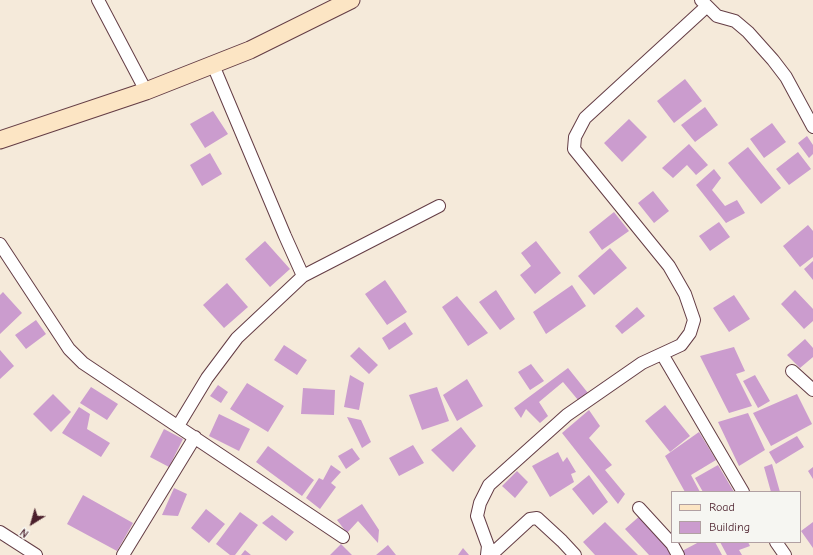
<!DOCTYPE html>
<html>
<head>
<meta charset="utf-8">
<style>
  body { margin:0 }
  #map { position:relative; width:813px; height:555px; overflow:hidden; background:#f5eada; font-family:"Comic Neue",sans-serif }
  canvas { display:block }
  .legend { position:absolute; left:671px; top:491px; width:130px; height:52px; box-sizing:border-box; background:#f6f6f2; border:1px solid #b1a0a2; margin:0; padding:5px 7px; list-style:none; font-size:12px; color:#4a1f2b }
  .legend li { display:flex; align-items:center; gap:8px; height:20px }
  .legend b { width:20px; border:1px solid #b1a0a2 }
  .north { position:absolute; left:12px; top:503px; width:40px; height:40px; -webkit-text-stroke:3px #f6f6f2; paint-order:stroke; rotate:217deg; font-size:11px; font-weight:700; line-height:16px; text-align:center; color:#4a1f2b }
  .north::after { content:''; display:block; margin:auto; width:14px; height:18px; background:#4a1f2b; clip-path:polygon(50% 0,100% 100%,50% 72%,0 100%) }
</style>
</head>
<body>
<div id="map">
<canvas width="813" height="555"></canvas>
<ul class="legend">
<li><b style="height:5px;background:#fce5c4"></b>Road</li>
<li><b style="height:11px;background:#cb9cce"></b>Building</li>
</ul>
<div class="north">N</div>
</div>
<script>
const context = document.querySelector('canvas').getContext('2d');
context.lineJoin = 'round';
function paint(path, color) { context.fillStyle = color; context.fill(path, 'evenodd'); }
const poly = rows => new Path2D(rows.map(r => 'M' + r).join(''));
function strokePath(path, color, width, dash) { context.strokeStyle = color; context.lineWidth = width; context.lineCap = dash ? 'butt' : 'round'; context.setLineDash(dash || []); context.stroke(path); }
const building = poly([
  [685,79,702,101,674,123,657,101],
  [705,107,718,125,695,142,681,125],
  [213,111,228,134,205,148,190,124],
  [629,119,647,137,622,162,604,143],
  [772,123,786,142,764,158,750,139],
  [807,136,813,145,813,154,809,158,798,143],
  [689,144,708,165,696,175,687,165,673,178,662,168],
  [748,147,781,188,761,204,728,163],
  [798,152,811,169,789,185,776,169],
  [210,153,222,174,202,186,190,165],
  [714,169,721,178,712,190,725,206,737,200,745,213,726,223,696,185],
  [653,191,669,211,654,223,638,203],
  [614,212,629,231,602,250,589,232],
  [719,222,730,237,710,251,699,236],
  [808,225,813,231,813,257,800,267,783,246],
  [265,241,290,269,270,287,245,259],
  [536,241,561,273,535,294,520,275,531,266,521,253],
  [610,248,627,268,594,295,578,276],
  [813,261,813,280,804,269],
  [385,280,407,312,387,325,365,294],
  [227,283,248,307,224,328,203,305],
  [572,285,586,306,546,334,533,312],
  [496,290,515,319,500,330,479,302],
  [795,290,813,309,813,321,804,329,781,304],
  [3,292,22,313,0,334,0,295],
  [734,295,750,319,729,332,713,308],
  [457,296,488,333,468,346,442,307],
  [637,307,645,316,622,334,615,326],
  [36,320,46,334,26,349,15,335],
  [405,322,413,334,389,350,382,338],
  [805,339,813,348,813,357,800,368,787,355],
  [284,345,307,360,297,375,274,360],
  [359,347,378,365,369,374,350,356],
  [734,347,745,371,736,374,752,406,729,413,700,356],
  [0,350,14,366,0,379],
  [531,364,544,381,530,390,518,372],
  [568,368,588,393,578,400,563,382,539,402,548,416,540,423,526,409,521,418,514,408],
  [350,375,364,383,359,410,344,407],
  [755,375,770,401,758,408,743,381],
  [467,379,483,406,457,421,443,395],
  [247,383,284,406,268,432,230,409],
  [218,385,228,392,221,403,210,396],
  [91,387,118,404,107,420,80,403],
  [437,387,449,421,422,430,409,395],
  [303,388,335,390,334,415,301,414],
  [53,394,71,412,51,432,33,414],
  [797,394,812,424,771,446,753,413],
  [665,405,690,436,670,452,645,421],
  [79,407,90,414,87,429,110,443,101,457,62,433],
  [589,410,600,426,589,438,612,465,605,470,625,494,618,504,562,433],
  [748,413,765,450,739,466,718,422],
  [219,414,250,429,239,451,209,436],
  [347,417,361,420,371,442,362,448],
  [461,427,476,446,453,472,431,450],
  [164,429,183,439,169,467,150,457],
  [699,432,716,460,691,475,700,492,685,492,665,456],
  [797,436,804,447,776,464,769,452],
  [413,445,424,463,399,476,389,458],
  [268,446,314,480,302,496,256,462],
  [352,448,360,459,346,469,338,456],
  [558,452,563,462,567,457,576,472,571,474,574,482,550,497,532,466],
  [772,464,780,492,771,492,764,467],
  [331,465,341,472,331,483,336,487,320,509,306,498,319,478,323,480],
  [718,465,734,492,703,492,695,478],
  [813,467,813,479,808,471],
  [517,471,528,482,515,498,502,486],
  [589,475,608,502,593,515,572,489],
  [174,488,187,494,178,516,162,515],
  [83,495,133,523,117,551,67,524],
  [362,504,379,530,378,543,358,521,347,533,337,520],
  [206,509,225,524,209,543,191,528],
  [240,512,258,525,235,555,230,555,216,544],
  [642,514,676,555,649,555,625,529],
  [272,515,294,532,286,541,262,523],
  [605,522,638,555,595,555,583,542],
  [813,522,813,548,801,531],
  [699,542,715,542,722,555,685,555,682,551],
  [720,542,748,542,750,546,739,550,742,555,727,555],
  [341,544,352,555,330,555],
  [388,545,396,555,376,555],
  [463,548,469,555,458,555],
  [245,550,251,555,241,555]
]);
const street = poly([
  [98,0,146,91],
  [701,0,717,16,735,21,748,32,773,60,786,77,813,127],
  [213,65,285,236,303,276],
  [0,244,69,349,83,363,343,537],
  [662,354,743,492],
  [792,371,813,390],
  [178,426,207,378,237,338,303,276,439,206],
  [639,508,672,544,678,555],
  [0,532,36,555],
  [776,542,785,555],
  [123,555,195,437],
  [487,555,488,546,477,516,480,503,489,485,567,415,642,363,681,345,690,333,694,320,685,294,669,266,574,149,575,137,585,118,706,7],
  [491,555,530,519,537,518,562,541,575,555]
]);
const secondary = poly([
  [0,140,146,91,250,50,351,0]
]);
paint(building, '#cb9cce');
strokePath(street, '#643d45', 14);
strokePath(secondary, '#643d45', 19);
strokePath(street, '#fff', 12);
strokePath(secondary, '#fce5c4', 17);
</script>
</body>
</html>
